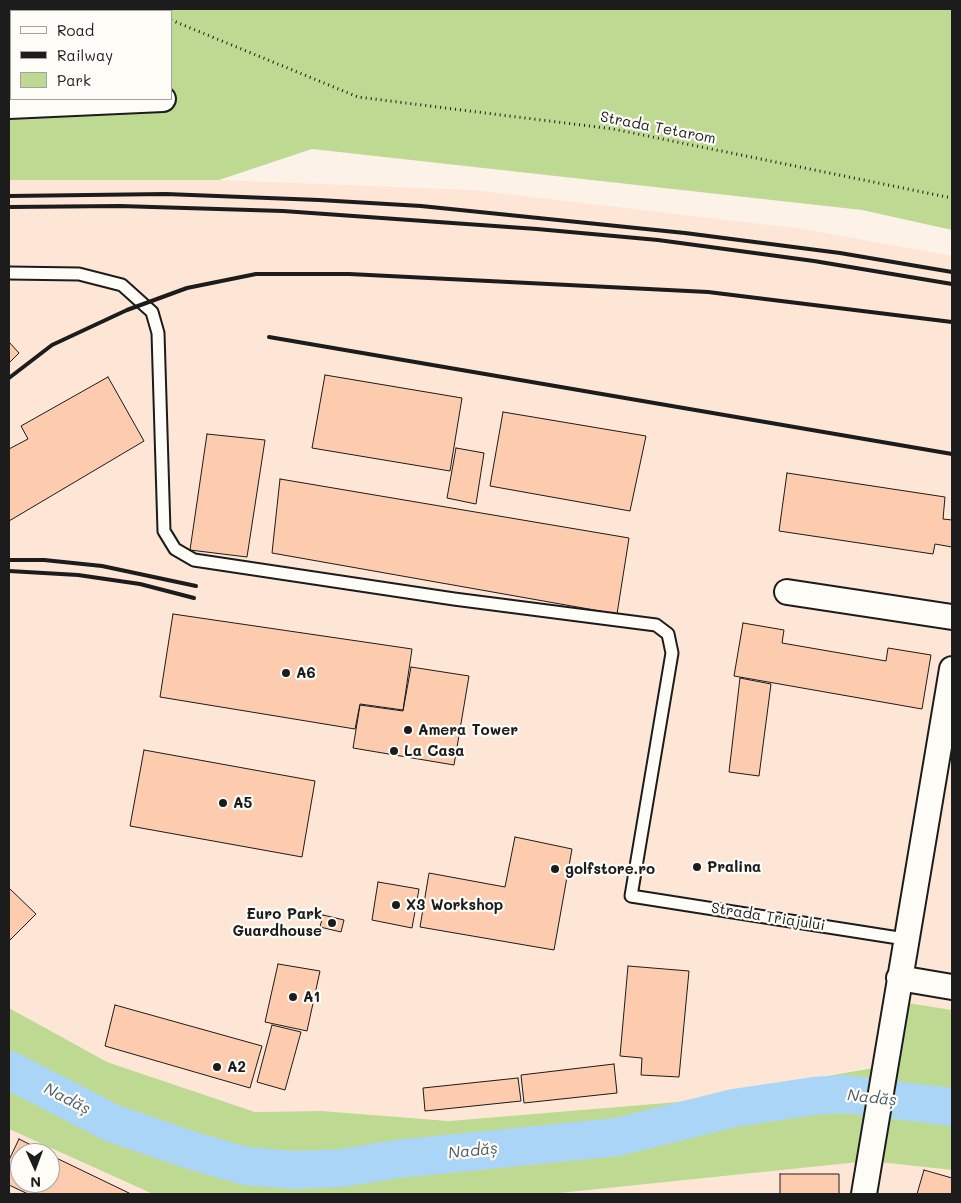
<!DOCTYPE html>
<html>
<head>
<meta charset="utf-8">
<style>
  body { margin:0 }
  #map { position:relative; width:961px; height:1203px; overflow:hidden; background:#fdf2e8; font-family:Mali,sans-serif }
  canvas { display:block }
  .frame { position:absolute; inset:0; border:10px solid #1c1c1c; pointer-events:none }
  .legend { position:absolute; left:10px; top:10px; width:162px; height:90px; box-sizing:border-box; background:#fdfcf7; border:1px solid #a3a29f; margin:0; padding:6px 9px; list-style:none; font-size:15px; color:#1c1c1c }
  .legend li { display:flex; align-items:center; gap:10px; height:25px }
  .legend b { width:25px; border:1px solid #a3a29f }
  .north { position:absolute; left:10px; top:1143px; width:50px; height:50px; box-sizing:border-box; background:#fdfcf7; border:1px solid #a3a29f; border-radius:50%; rotate:178deg; font-size:14px; font-weight:700; line-height:20px; text-align:center; color:#1c1c1c }
  .north::after { content:''; display:block; margin:auto; width:18px; height:22px; background:#1c1c1c; clip-path:polygon(50% 0,100% 100%,50% 72%,0 100%) }
</style>
</head>
<body>
<div id="map">
<canvas width="961" height="1203"></canvas>
<div class="frame"></div>
<ul class="legend">
<li><b style="height:6px;background:#fdfcf7"></b>Road</li>
<li><b style="height:6px;background:#1c1c1c"></b>Railway</li>
<li><b style="height:14px;background:#beda92"></b>Park</li>
</ul>
<div class="north">N</div>
</div>
<script>
const context = document.querySelector('canvas').getContext('2d');
context.lineJoin = 'round';
function paint(path, color) { context.fillStyle = color; context.fill(path, 'evenodd'); }
const poly = rows => new Path2D(rows.map(r => 'M' + r).join(''));
function strokePath(path, color, width, dash) { context.strokeStyle = color; context.lineWidth = width; context.lineCap = dash ? 'butt' : 'round'; context.setLineDash(dash || []); context.stroke(path); }
function drawText(font, color, halo, rows, align = 'center') {
  context.font = font + ' Mali,sans-serif'; context.lineWidth = 4.5; context.setLineDash([]); context.textBaseline = 'middle'; context.strokeStyle = halo; context.fillStyle = color; for (const [text, x, y, turn = 0] of rows) {
    context.save(); context.translate(x, y); context.rotate((+turn || 0) * Math.PI / 180); context.textAlign = isNaN(turn) ? turn : align; if (halo) context.strokeText(text, 0, 0); context.fillText(text, 0, 0); context.restore();
  }
}
const built = poly([
  [9,180,219,180,473,190,803,229,952,256,952,1010,895,1002,885,1065,678,1102,449,1121,322,1111,255,1112,107,1062,9,1008],
  [9,1129,153,1194,9,1194],
  [20,1153,50,1153,50,1183,20,1183],
  [869,1161,952,1170,952,1194,550,1194]
]);
const green = poly([
  [9,9,952,9,952,230,862,210,312,149,219,180,9,180],
  [11,11,171,11,171,99,11,99],
  [895,1001,952,1010,952,1170,869,1161,550,1194,153,1194,9,1129,9,1008,107,1062,255,1112,322,1111,449,1121,678,1102,884,1066]
]);
const river = poly([
  [9,1070,112,1123,187,1149,245,1166,294,1170,342,1168,397,1159,617,1137,734,1108,814,1096,845,1094,952,1107]
]);
const building = poly([
  [9,342,19,353,9,363,9,342],
  [325,375,462,398,450,471,312,448,325,375],
  [108,377,144,441,9,521,9,449,28,439,21,426,108,377],
  [503,412,646,436,630,511,490,486,503,412],
  [207,434,265,440,247,557,190,550,207,434],
  [456,448,484,453,476,504,447,498,456,448],
  [787,473,945,497,943,519,952,520,952,547,935,544,933,554,779,531,787,473],
  [280,479,629,538,617,614,272,553,280,479],
  [173,614,412,649,403,710,360,704,355,729,160,697,173,614],
  [743,623,784,630,782,643,886,661,888,648,931,655,922,709,734,676,743,623],
  [411,667,469,676,454,765,353,748,360,705,403,711,411,667],
  [740,678,771,684,759,776,729,772,740,678],
  [144,750,315,781,302,857,130,826,144,750],
  [515,837,572,849,554,950,420,927,429,873,505,887,515,837],
  [378,882,419,889,412,928,372,920,378,882],
  [9,888,36,914,9,941,9,888],
  [323,915,344,920,341,932,320,927,323,915],
  [278,964,320,971,307,1031,265,1022,278,964],
  [628,966,689,971,679,1077,641,1075,642,1058,620,1056,628,966],
  [115,1005,262,1046,250,1088,105,1046,115,1005],
  [272,1025,301,1032,285,1090,257,1082,272,1025],
  [614,1064,617,1093,524,1103,521,1075,614,1064],
  [518,1078,521,1101,425,1111,423,1088,518,1078],
  [19,1139,47,1153,20,1153,20,1183,50,1183,50,1155,131,1194,28,1194,9,1185,9,1160,19,1139],
  [924,1170,952,1178,952,1194,917,1194,924,1170],
  [780,1174,839,1174,839,1194,780,1194,780,1174]
]);
const path = poly([
  [143,9,149,11],
  [171,20,358,97,613,129,952,198]
]);
const service = poly([
  [9,273,79,274,122,285,152,312,158,333,164,531,175,549,194,560,454,599,656,625,668,634,672,653,631,896,905,939]
]);
const minor = poly([
  [9,106,163,99],
  [787,592,952,617],
  [899,978,952,987],
  [864,1194,952,669]
]);
const rail = poly([
  [9,196,166,194,319,200,421,206,685,233,840,253,952,272],
  [9,207,120,206,283,211,537,229,658,240,814,261,952,284],
  [269,337,952,454],
  [9,378,52,345,127,310,187,288,256,274,349,274,708,292,952,322],
  [9,560,44,560,102,566,196,586],
  [9,571,78,575,140,584,194,598]
]);
const markers = [
  [286,673,5,"#1c1c1c"],
  [408,730,5,"#1c1c1c"],
  [394,751,5,"#1c1c1c"],
  [223,803,5,"#1c1c1c"],
  [697,867,5,"#1c1c1c"],
  [555,869,5,"#1c1c1c"],
  [396,905,5,"#1c1c1c"],
  [332,923,5,"#1c1c1c"],
  [293,997,5,"#1c1c1c"],
  [217,1067,5,"#1c1c1c"]
];
const streetNames = [
  ["Strada Tetarom",658,128,11],
  ["Strada Triajului",768,917,9]
];
const poiNames = [
  ["A6",296,673],
  ["Amera Tower",418,730],
  ["La Casa",404,751],
  ["A5",233,803],
  ["Pralina",707,867],
  ["golfstore.ro",565,869],
  ["X3 Workshop",406,905],
  ["Euro Park",322,914,"right"],
  ["Guardhouse",322,931,"right"],
  ["A1",303,997],
  ["A2",227,1067]
];
const waterNames = [
  ["Nadăș",872,1098,6],
  ["Nadăș",67,1099,27],
  ["Nadăș",473,1151,-6]
];
paint(built, '#fde6d6');
paint(green, '#beda92');
strokePath(river, '#abd5f6', 38);
paint(building, '#fdcbad');
strokePath(building, '#1c1c1c', 1);
strokePath(service, '#1c1c1c', 15);
strokePath(minor, '#1c1c1c', 28);
strokePath(path, '#1c1c1c', 3, [1, 4]);
strokePath(service, '#fdfcf7', 11);
strokePath(minor, '#fdfcf7', 24);
strokePath(rail, '#1c1c1c', 4);
for (const [x, y, r, color] of markers) { const dot = new Path2D(); dot.arc(x, y, r, 0, 2 * Math.PI); context.fillStyle = color; context.fill(dot); strokePath(dot, '#fdfcf7', 2); }
drawText('15px', '#1c1c1c', '#fdfcf7', streetNames);
drawText('bold 15px', '#1c1c1c', '#fdfcf7', poiNames, 'left');
drawText('italic 16px', '#4e5d68', '#fdfcf7', waterNames);
</script>
</body>
</html>
